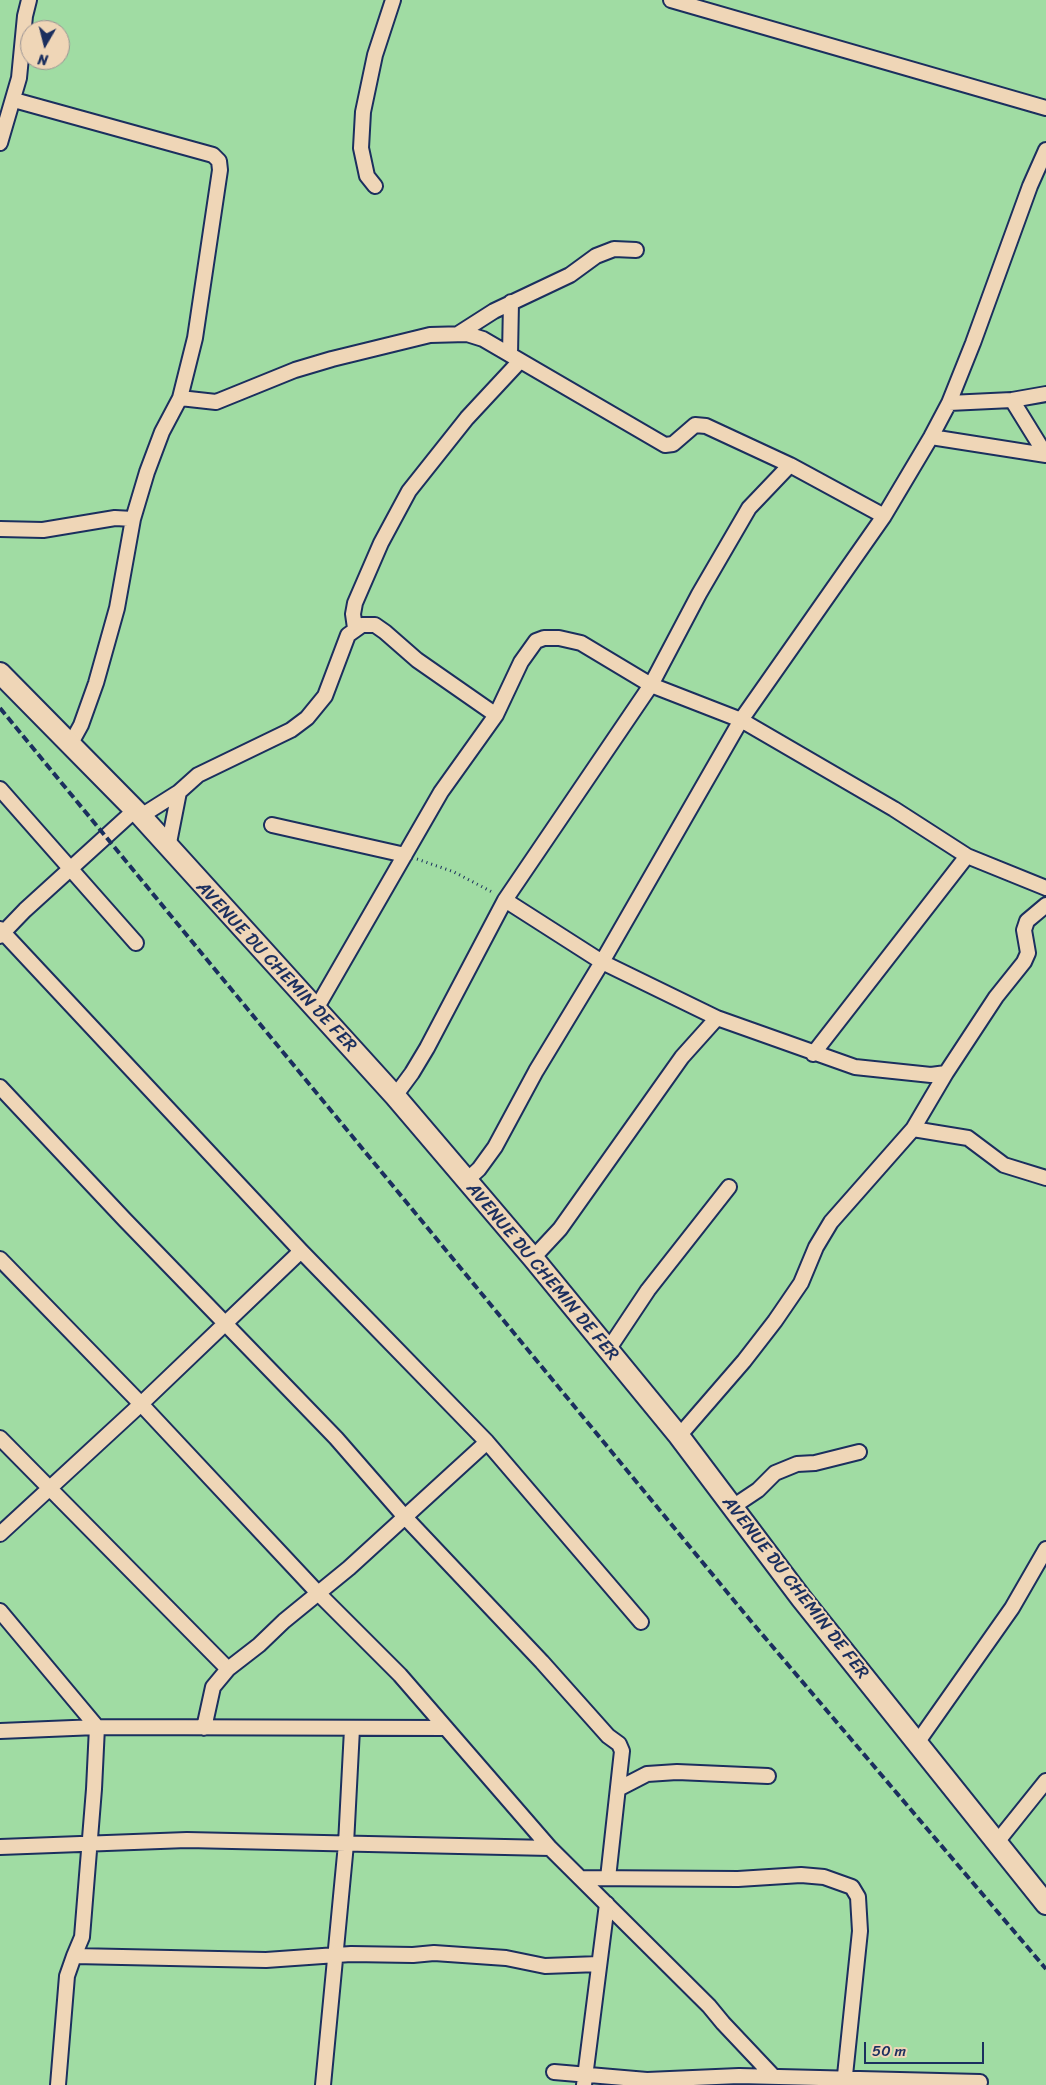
<!DOCTYPE html>
<html>
<head>
<meta charset="utf-8">
<style>
  body { margin:0 }
  #map { position:relative; width:1046px; height:2085px; overflow:hidden; background:#efd6b7; font-family:Sriracha,sans-serif }
  canvas { display:block }
  .north { position:absolute; left:20px; top:20px; width:50px; height:50px; box-sizing:border-box; background:#efd6b7; border:1px solid #9a9393; border-radius:50%; rotate:188deg; font-size:14px; font-weight:700; line-height:20px; text-align:center; color:#1b2f5e }
  .north::after { content:''; display:block; margin:auto; width:18px; height:22px; background:#1b2f5e; clip-path:polygon(50% 0,100% 100%,50% 72%,0 100%) }
  .scale { position:absolute; left:864px; top:2042px; width:120px; height:22px; box-sizing:border-box; border:2px solid #1b2f5e; border-top:0; padding-left:6px; font-size:15px; line-height:18px; white-space:nowrap; color:#1b2f5e; -webkit-text-stroke:4px #efd6b7; paint-order:stroke }
</style>
</head>
<body>
<div id="map">
<canvas width="1046" height="2085"></canvas>
<div class="north">N</div>
<div class="scale">50 m</div>
</div>
<script>
const context = document.querySelector('canvas').getContext('2d');
context.lineJoin = 'round';
function paint(path, color) { context.fillStyle = color; context.fill(path, 'evenodd'); }
const poly = rows => new Path2D(rows.map(r => 'M' + r).join(''));
function strokePath(path, color, width, dash) { context.strokeStyle = color; context.lineWidth = width; context.lineCap = dash ? 'butt' : 'round'; context.setLineDash(dash || []); context.stroke(path); }
function drawText(font, color, halo, rows, align = 'center') {
  context.font = font + ' Sriracha,sans-serif'; context.lineWidth = 4; context.setLineDash([]); context.textBaseline = 'middle'; context.strokeStyle = halo; context.fillStyle = color; for (const [text, x, y, turn = 0] of rows) {
    context.save(); context.translate(x, y); context.rotate((+turn || 0) * Math.PI / 180); context.textAlign = isNaN(turn) ? turn : align; if (halo) context.strokeText(text, 0, 0); context.fillText(text, 0, 0); context.restore();
  }
}
const green = poly([
  [0,0,1046,0,1046,2085,0,2085],
  [30,30,60,30,60,60,30,60]
]);
const path = poly([
  [417,859,454,872,494,893]
]);
const street = poly([
  [671,0,1046,108],
  [14,100,213,155,219,161,220,170,195,338,180,398,162,432,147,472,133,519,117,608,96,683,81,725,70,745],
  [0,143,19,78,25,16,29,0],
  [375,186,367,176,361,148,363,112,375,55,393,0],
  [458,334,494,311,570,275,596,256,614,249,636,250],
  [510,355,511,302],
  [180,398,216,402,295,370,332,359,430,335,467,334,483,339,665,445,673,444,695,425,706,426,790,465,884,516],
  [1012,400,1046,455],
  [949,403,1012,400,1046,394],
  [931,437,1046,455],
  [0,529,43,530,115,518,133,519],
  [355,628,353,614,355,603,381,543,409,491,467,418,520,361],
  [0,789,136,943],
  [141,816,179,792,198,775,291,730,307,718,325,696,348,635,362,625,375,625,385,632,417,660,496,715],
  [272,825,405,855],
  [168,848,179,792],
  [0,929,301,1251,487,1442,641,1622],
  [0,936,25,910,135,810],
  [316,1009,441,792,496,715,521,662,536,641,544,638,559,638,581,643,651,685,741,720,894,809,967,856,1046,888],
  [717,1018,602,962,741,720,884,516,931,437,949,403,973,343,1030,186,1046,150],
  [813,1054,967,856],
  [0,1087,125,1220,336,1438,404,1516,542,1662,608,1736,619,1744,622,1751,621,1760,608,1878],
  [395,1096,412,1073,427,1048,505,900,651,685,699,594,749,508,790,465],
  [913,1129,968,1138,1004,1165,1046,1178],
  [466,1181,479,1169,495,1147,536,1071,602,962,505,900],
  [533,1258,560,1229,682,1057,717,1018,855,1067,931,1075,946,1073,996,997,1024,962,1028,953,1024,930,1027,921,1046,905],
  [0,1259,141,1404,317,1592,400,1675,550,1848,709,2006,723,2023,774,2077],
  [608,1350,648,1290,729,1187],
  [679,1436,744,1361,775,1321,801,1283,816,1247,831,1222,913,1129,946,1073],
  [0,1438,228,1669,259,1645,284,1621,349,1568,487,1442],
  [731,1508,758,1490,775,1473,797,1464,815,1463,859,1452],
  [0,1534,141,1404,301,1251],
  [0,1611,97,1727,94,1789,82,1937,74,1956,266,1960,351,1954,413,1955,434,1953,506,1958,545,1966,599,1964],
  [204,1728,213,1687,228,1669],
  [0,1731,97,1727,446,1728],
  [917,1743,1012,1608,1046,1549],
  [618,1789,647,1774,677,1772,768,1776],
  [997,1842,1046,1781],
  [0,1847,187,1840,550,1848],
  [582,1878,738,1879,801,1875,824,1877,852,1887,858,1897,860,1931,844,2085],
  [554,2072,647,2080,739,2076,980,2082],
  [58,2085,67,1976,74,1956],
  [323,2085,346,1844,352,1729],
  [584,2085,607,1904]
]);
const secondary = poly([
  [0,673,141,816,395,1096,533,1258,679,1436,801,1598,1046,1904]
]);
const rail = poly([
  [0,708,750,1620,1046,1969]
]);
const streetNames = [
  ["AVENUE DU CHEMIN DE FER",276,967,47],
  ["AVENUE DU CHEMIN DE FER",542,1272,50],
  ["AVENUE DU CHEMIN DE FER",795,1588,52]
];
paint(green, '#a0dca3');
strokePath(street, '#1b2f5e', 18);
strokePath(secondary, '#1b2f5e', 24);
strokePath(path, '#1b2f5e', 3, [1, 4]);
strokePath(street, '#efd6b7', 14);
strokePath(secondary, '#efd6b7', 20);
strokePath(rail, '#1b2f5e', 4, [8, 4]);
drawText('18px', '#1b2f5e', '#efd6b7', streetNames);
</script>
</body>
</html>
